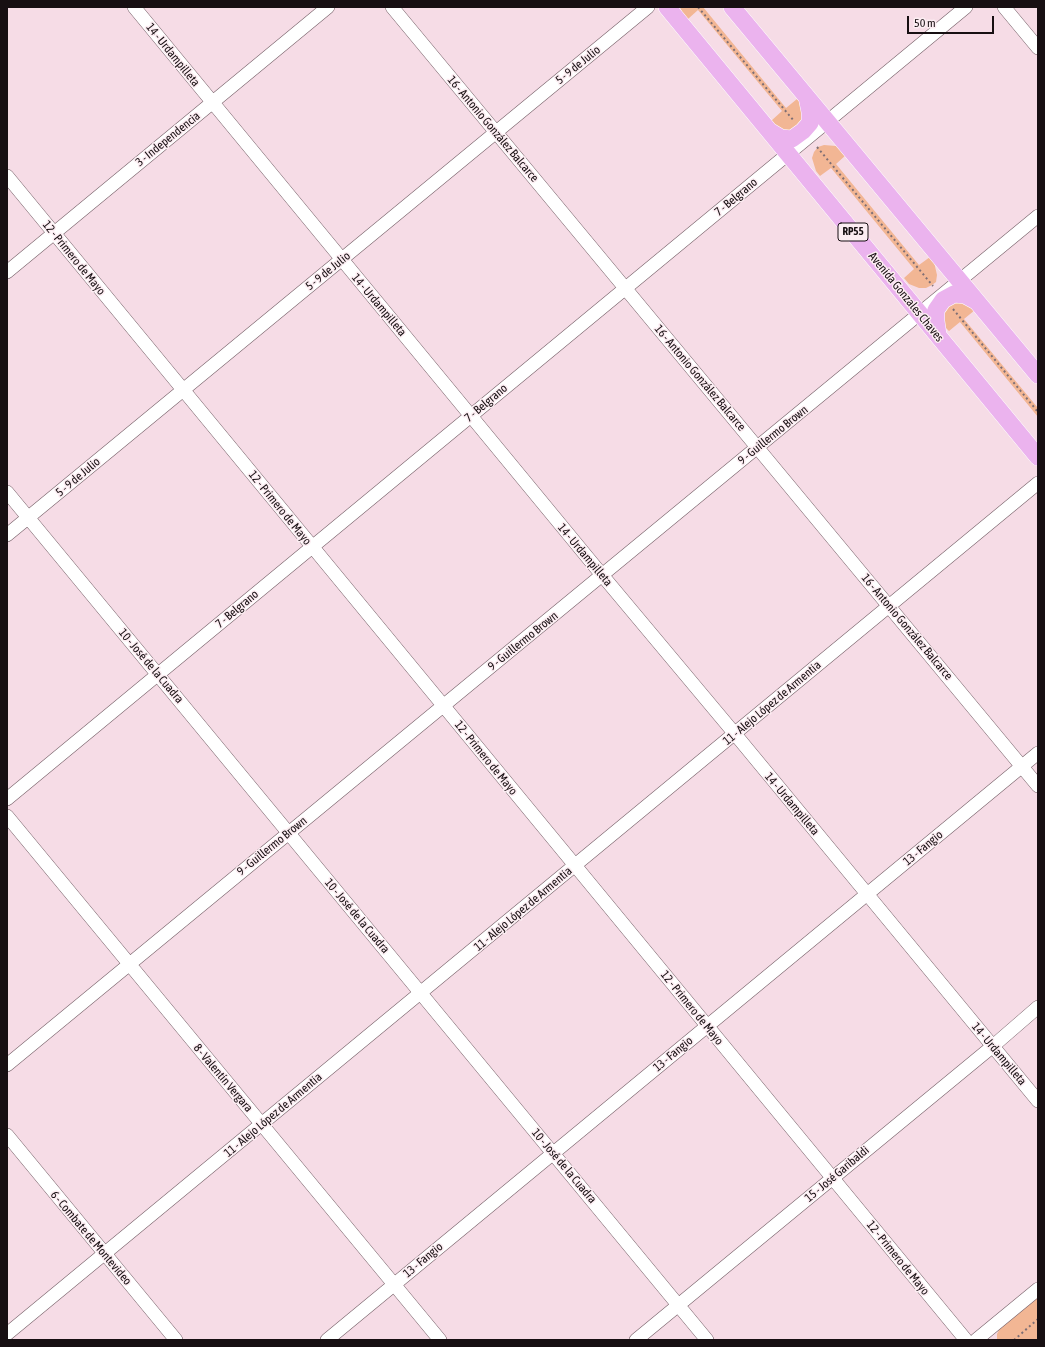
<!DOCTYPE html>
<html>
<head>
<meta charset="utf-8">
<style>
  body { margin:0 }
  #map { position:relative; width:1045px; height:1347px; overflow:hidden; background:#f6dce6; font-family:"Asap Condensed",sans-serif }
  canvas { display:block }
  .frame { position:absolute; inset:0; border:8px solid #170f12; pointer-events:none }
  .scale { position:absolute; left:907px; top:16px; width:87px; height:18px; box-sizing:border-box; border:2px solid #170f12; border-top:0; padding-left:5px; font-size:12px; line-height:14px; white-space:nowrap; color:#170f12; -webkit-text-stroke:3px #fcedf2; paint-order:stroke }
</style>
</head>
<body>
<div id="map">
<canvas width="1045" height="1347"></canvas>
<div class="frame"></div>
<div class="scale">50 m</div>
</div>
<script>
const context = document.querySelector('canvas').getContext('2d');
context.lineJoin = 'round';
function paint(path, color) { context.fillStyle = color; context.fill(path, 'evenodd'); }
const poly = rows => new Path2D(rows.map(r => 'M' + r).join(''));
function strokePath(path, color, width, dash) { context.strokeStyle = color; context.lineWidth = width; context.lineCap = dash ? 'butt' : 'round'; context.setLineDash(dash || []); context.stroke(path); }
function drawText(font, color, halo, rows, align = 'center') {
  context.font = font + ' "Asap Condensed",sans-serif'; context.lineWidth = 3; context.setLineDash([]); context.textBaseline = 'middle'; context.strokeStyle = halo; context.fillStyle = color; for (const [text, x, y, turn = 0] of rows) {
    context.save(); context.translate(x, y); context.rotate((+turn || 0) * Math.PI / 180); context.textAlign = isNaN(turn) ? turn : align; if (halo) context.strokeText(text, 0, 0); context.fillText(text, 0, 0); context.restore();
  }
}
const green = poly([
  [680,7,703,7,786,108,797,99,802,105,805,118,794,130,786,131,776,126,771,121,782,111,698,10,688,19,683,14],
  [824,145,836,146,842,149,846,155,836,164,919,265,930,257,934,262,937,275,936,282,932,285,926,288,919,288,909,284,904,278,914,269,831,168,820,176,816,171,812,158,814,152,818,147],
  [960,299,975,310,964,319,1038,408,1038,417,960,322,949,331,944,326,943,306],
  [1038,1295,1038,1340,997,1340,997,1334,1001,1326]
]);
const path = poly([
  [698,7,794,121],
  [817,147,933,286],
  [953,309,1038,412],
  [1014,1340,1038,1319]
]);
const minor = poly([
  [134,7,602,575,735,734,1038,1101],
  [392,7,1038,786],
  [1004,7,1038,48],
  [7,176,966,1340],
  [7,272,328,7],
  [7,492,707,1340],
  [7,535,648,7],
  [7,799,966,7],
  [7,816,440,1340],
  [7,1065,1038,216],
  [7,1135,176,1340],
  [7,1334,1038,483],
  [327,1340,1038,753],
  [636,1340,993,1046,1038,1007],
  [976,1340,1038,1289]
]);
const major = poly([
  [667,7,1038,457],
  [732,7,1038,375],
  [771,132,781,138,792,139,803,131,810,123,810,112,807,97],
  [938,335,936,321,936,310,943,300,954,294,965,295,976,301]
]);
const shields = [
  [853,232,30]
];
const shieldNames = [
  ["RP55",853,232]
];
const streetNames = [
  ["14 - Urdampilleta",173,55,51],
  ["5 - 9 de Julio",578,65,-39],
  ["16 - Antonio González Balcarce",493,129,50],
  ["3 - Independencia",168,139,-39],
  ["7 - Belgrano",736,197,-40],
  ["12 - Primero de Mayo",74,258,51],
  ["5 - 9 de Julio",328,271,-39],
  ["Avenida Gonzales Chaves",906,297,51],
  ["14 - Urdampilleta",379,305,50],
  ["16 - Antonio González Balcarce",700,378,50],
  ["7 - Belgrano",486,403,-40],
  ["9 - Guillermo Brown",773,435,-39],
  ["5 - 9 de Julio",78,477,-40],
  ["12 - Primero de Mayo",280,508,51],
  ["14 - Urdampilleta",585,555,50],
  ["7 - Belgrano",237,609,-40],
  ["16 - Antonio González Balcarce",907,627,50],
  ["9 - Guillermo Brown",523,641,-39],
  ["10 - José de la Cuadra",151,666,50],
  ["11 - Alejo López de Armentia",772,703,-40],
  ["12 - Primero de Mayo",486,758,51],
  ["14 - Urdampilleta",792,804,50],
  ["9 - Guillermo Brown",272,846,-39],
  ["13 - Fangio",923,848,-40],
  ["11 - Alejo López de Armentia",523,909,-40],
  ["10 - José de la Cuadra",357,916,50],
  ["12 - Primero de Mayo",692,1008,51],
  ["13 - Fangio",673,1054,-40],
  ["14 - Urdampilleta",999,1054,50],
  ["8 - Valentín Vergara",223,1078,50],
  ["11 - Alejo López de Armentia",273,1115,-40],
  ["10 - José de la Cuadra",564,1166,50],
  ["15 - José Garibaldi",837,1174,-40],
  ["6 - Combate de Montevideo",91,1238,50],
  ["12 - Primero de Mayo",898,1258,51],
  ["13 - Fangio",423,1260,-40]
];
paint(green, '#f2b694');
strokePath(minor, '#766068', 14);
strokePath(major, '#fff', 18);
strokePath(path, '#7e6e74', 2, [2, 3]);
strokePath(minor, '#fff', 13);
strokePath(major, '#ebb3ee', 17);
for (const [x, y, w] of shields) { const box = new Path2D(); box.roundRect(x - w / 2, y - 9, w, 18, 3); context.fillStyle = '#fcedf2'; context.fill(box); strokePath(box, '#170f12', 1); }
drawText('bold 11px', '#170f12', null, shieldNames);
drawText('12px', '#170f12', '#fcedf2', streetNames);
</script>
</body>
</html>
